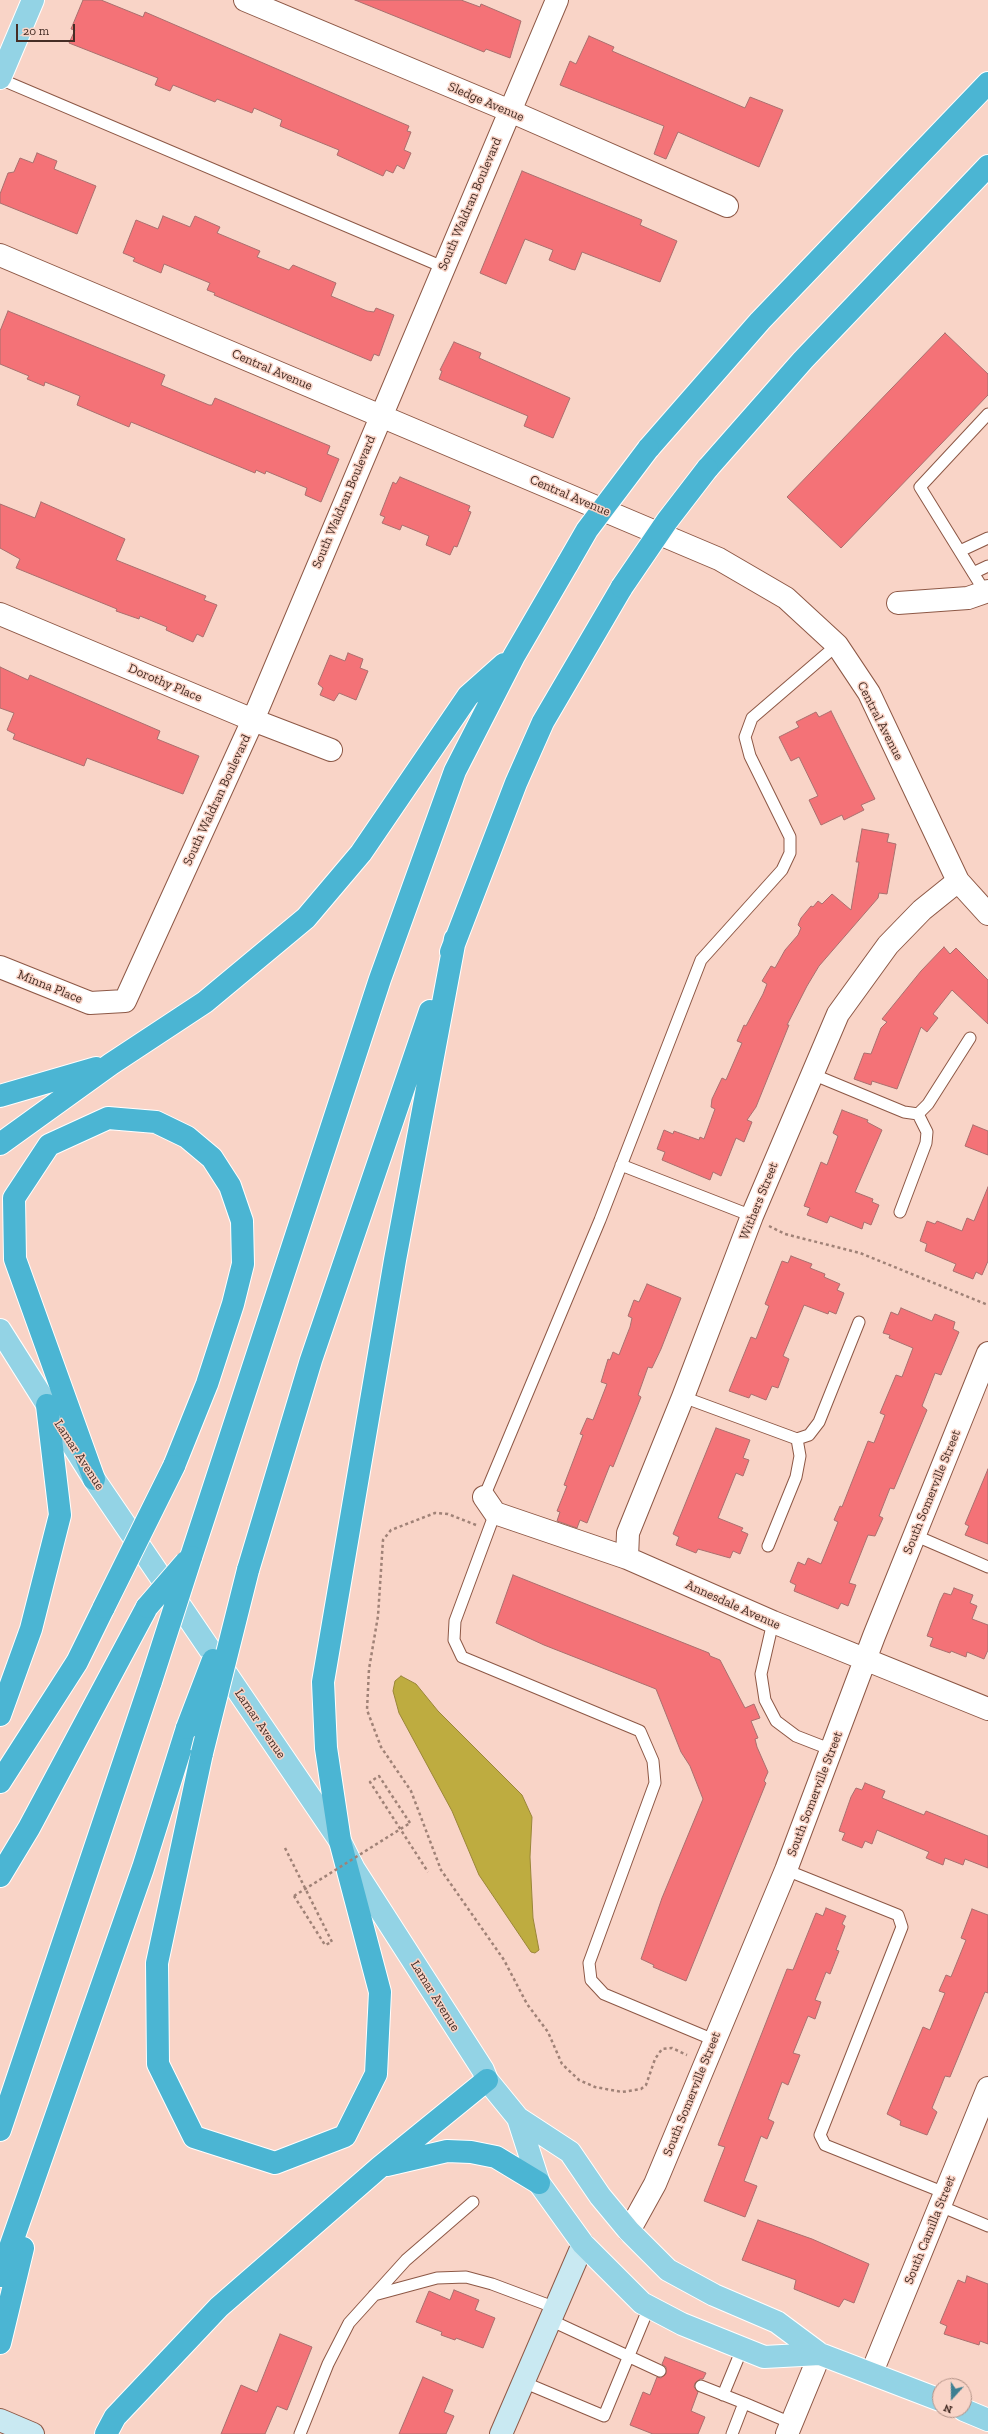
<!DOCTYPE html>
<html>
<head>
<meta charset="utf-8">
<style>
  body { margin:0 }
  #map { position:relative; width:988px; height:2434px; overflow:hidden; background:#f9d4c7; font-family:"Zilla Slab",serif }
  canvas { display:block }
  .north { position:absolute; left:932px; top:2378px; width:40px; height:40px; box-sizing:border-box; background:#f9d4c7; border:1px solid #b19186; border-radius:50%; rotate:201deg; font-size:11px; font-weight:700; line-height:16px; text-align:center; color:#452d25 }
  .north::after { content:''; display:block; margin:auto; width:14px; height:18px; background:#3e7f92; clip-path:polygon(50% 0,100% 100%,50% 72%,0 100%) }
  .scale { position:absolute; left:16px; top:24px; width:59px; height:18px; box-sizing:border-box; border:2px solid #452d25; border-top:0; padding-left:5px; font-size:12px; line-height:14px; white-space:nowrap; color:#452d25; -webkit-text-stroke:3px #f9d4c7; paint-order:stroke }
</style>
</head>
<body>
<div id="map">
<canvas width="988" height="2434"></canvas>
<div class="north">N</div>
<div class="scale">20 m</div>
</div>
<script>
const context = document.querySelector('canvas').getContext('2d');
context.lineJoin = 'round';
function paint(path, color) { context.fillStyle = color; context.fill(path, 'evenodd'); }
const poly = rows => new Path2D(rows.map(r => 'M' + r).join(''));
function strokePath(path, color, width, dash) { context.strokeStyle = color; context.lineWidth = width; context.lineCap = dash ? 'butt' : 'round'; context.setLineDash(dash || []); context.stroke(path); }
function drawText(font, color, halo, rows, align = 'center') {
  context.font = font + ' "Zilla Slab",serif'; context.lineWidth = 3; context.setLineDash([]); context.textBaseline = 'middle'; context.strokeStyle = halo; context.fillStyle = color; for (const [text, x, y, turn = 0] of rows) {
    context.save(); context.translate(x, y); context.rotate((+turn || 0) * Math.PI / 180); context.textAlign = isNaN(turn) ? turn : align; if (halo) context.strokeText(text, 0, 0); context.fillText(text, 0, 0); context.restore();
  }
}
const water = poly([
  [401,1676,416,1684,438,1711,522,1795,532,1817,530,1857,533,1918,539,1950,535,1953,531,1952,479,1875,452,1811,399,1713,393,1691,395,1681,401,1676]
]);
const building = poly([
  [83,0,101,0,143,17,145,12,409,126,407,131,411,132,404,150,411,153,404,169,397,165,393,173,386,170,383,176,337,155,339,150,280,126,282,120,254,108,252,113,217,99,215,102,173,85,170,91,155,85,158,78,69,43,75,30,71,29,83,0],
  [355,0,461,0,480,7,481,4,521,21,510,58,486,49,484,52,355,0],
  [589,36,614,47,612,51,745,108,750,97,783,110,759,167,678,132,666,159,654,154,664,126,560,85,570,61,576,64,589,36],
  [37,153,57,161,54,169,96,186,77,234,0,203,0,194,8,173,14,172,20,158,33,163,37,153],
  [522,171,642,220,640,225,677,241,660,282,582,252,575,270,571,269,549,260,553,250,525,239,506,284,480,273,522,171],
  [163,216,190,227,195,216,220,227,217,233,260,251,257,257,289,270,293,265,336,283,331,296,367,311,374,312,376,308,394,315,379,356,374,354,371,361,214,295,215,293,207,290,210,283,164,264,161,273,133,261,135,258,123,253,136,220,158,229,163,216],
  [8,311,165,375,161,385,209,405,212,405,215,398,330,446,327,454,339,459,321,502,305,495,307,488,266,471,265,474,256,470,255,473,131,422,129,427,77,405,80,396,45,382,44,386,27,379,29,376,0,364,0,331,8,311],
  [945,333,988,374,988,395,841,548,787,497,945,333],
  [454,342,481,353,479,358,570,398,553,438,524,426,528,416,439,379,442,371,440,370,454,342],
  [400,477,470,506,468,511,471,512,457,547,454,546,450,555,426,545,429,536,402,525,400,530,382,523,385,517,380,515,393,482,396,484,400,477],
  [41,502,125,539,116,560,206,596,204,600,217,605,203,637,197,634,193,642,166,630,167,627,140,616,139,619,116,611,117,609,16,568,20,559,0,548,0,504,35,518,41,502],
  [348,653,363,659,360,668,368,671,356,700,339,693,334,701,320,695,323,688,318,684,330,655,345,661,348,653],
  [0,667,28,680,30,675,160,731,157,739,199,756,183,794,87,758,84,766,13,739,15,734,7,730,14,713,0,708,0,667],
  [831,711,875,799,861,805,864,810,844,820,842,815,821,825,809,800,818,796,799,757,791,761,779,737,799,727,796,722,816,712,819,717,831,711],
  [862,829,889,834,887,842,896,844,887,894,879,893,878,898,819,966,807,986,787,1025,789,1025,756,1107,747,1120,752,1122,744,1142,736,1138,721,1176,713,1172,710,1180,662,1160,665,1152,657,1149,664,1130,673,1134,674,1131,699,1140,700,1137,704,1139,715,1109,711,1107,712,1099,722,1078,726,1080,742,1043,737,1041,744,1025,746,1026,763,994,767,984,762,981,771,966,775,968,785,950,798,935,801,928,798,925,801,918,811,906,813,907,818,901,822,904,832,894,851,910,859,862,856,862,862,829],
  [944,947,950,954,956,948,988,980,988,1024,952,990,933,1014,938,1018,927,1032,921,1027,897,1089,872,1081,871,1085,854,1079,864,1053,871,1054,881,1028,887,1022,882,1019,921,971,944,947],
  [842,1110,868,1120,867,1122,882,1130,855,1192,873,1199,872,1202,879,1205,871,1225,864,1222,862,1229,830,1216,827,1223,807,1215,810,1208,804,1206,821,1162,827,1165,838,1136,833,1133,842,1110],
  [973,1125,988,1131,988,1155,965,1146,973,1125],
  [988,1187,988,1261,982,1275,976,1272,973,1279,953,1271,956,1264,925,1251,927,1244,920,1241,927,1221,935,1224,937,1221,962,1231,967,1218,974,1221,988,1187],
  [791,1256,812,1264,810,1268,825,1274,824,1277,840,1284,837,1290,844,1293,836,1314,829,1311,828,1314,804,1305,783,1356,789,1359,778,1388,772,1386,766,1400,751,1394,749,1398,729,1391,751,1337,756,1339,769,1306,765,1304,782,1261,788,1263,791,1256],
  [647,1284,681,1298,661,1349,652,1368,648,1367,638,1395,641,1397,613,1467,610,1465,587,1523,580,1520,577,1528,557,1521,560,1512,557,1511,567,1486,564,1485,583,1435,580,1434,587,1418,593,1420,607,1384,601,1382,608,1359,610,1360,613,1352,619,1355,630,1327,632,1318,628,1316,634,1300,639,1302,647,1284],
  [901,1308,932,1321,935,1314,955,1322,953,1329,959,1332,941,1375,935,1373,922,1406,927,1410,894,1489,890,1488,879,1516,883,1518,875,1536,868,1535,849,1583,856,1585,848,1606,841,1603,838,1609,794,1591,796,1585,790,1582,798,1562,805,1565,808,1558,821,1564,838,1522,834,1520,840,1506,842,1507,868,1441,874,1443,885,1415,880,1413,896,1375,902,1377,913,1348,889,1338,890,1335,883,1333,891,1312,898,1315,901,1308],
  [716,1428,750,1440,743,1458,749,1460,743,1476,736,1473,718,1518,743,1528,741,1531,748,1534,740,1554,733,1551,730,1558,698,1549,696,1553,676,1545,679,1537,673,1534,716,1428],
  [988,1469,988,1544,965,1535,969,1526,965,1524,988,1469],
  [513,1575,709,1653,710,1656,720,1660,745,1708,754,1704,760,1718,751,1721,758,1738,755,1739,757,1747,768,1772,764,1781,766,1783,686,1981,653,1967,654,1965,641,1959,662,1898,703,1799,690,1766,681,1752,656,1689,544,1645,496,1623,513,1575],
  [954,1588,973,1595,970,1603,977,1606,972,1619,988,1625,988,1650,984,1659,967,1652,966,1657,951,1651,950,1653,930,1646,933,1638,927,1636,940,1601,944,1593,951,1595,954,1588],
  [865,1783,885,1791,882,1798,924,1815,926,1811,988,1836,988,1868,965,1859,963,1865,945,1858,943,1865,926,1858,929,1852,877,1830,872,1844,865,1841,862,1848,842,1840,845,1833,839,1831,851,1797,856,1788,862,1790,865,1783],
  [826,1908,846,1916,842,1924,845,1926,836,1950,839,1951,830,1974,826,1972,815,2000,821,2002,815,2019,808,2016,793,2053,800,2055,788,2085,782,2082,768,2119,774,2122,767,2139,761,2136,744,2181,757,2186,745,2217,704,2201,725,2147,718,2145,787,1969,793,1970,816,1913,823,1916,826,1908],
  [972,1909,988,1915,988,1993,985,1992,950,2077,945,2076,932,2108,937,2112,927,2135,900,2125,901,2121,887,2114,923,2027,930,2030,945,1993,939,1991,946,1975,951,1977,966,1940,961,1938,972,1909],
  [758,2220,812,2239,869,2264,854,2303,844,2299,839,2307,794,2289,796,2280,742,2260,758,2220],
  [967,2276,988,2284,988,2344,980,2341,979,2345,944,2334,947,2326,940,2323,958,2280,965,2283,967,2276],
  [454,2290,479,2300,475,2310,495,2318,483,2348,456,2338,455,2340,441,2335,442,2332,416,2322,429,2291,450,2300,454,2290],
  [280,2334,312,2347,287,2410,277,2406,265,2434,221,2434,241,2385,257,2392,280,2334],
  [665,2357,706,2373,703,2379,700,2379,695,2383,694,2387,698,2392,691,2411,705,2417,698,2434,653,2434,630,2425,643,2392,650,2395,657,2377,661,2378,666,2374,666,2367,662,2364,665,2357],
  [423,2377,453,2390,444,2412,454,2416,446,2434,399,2434,423,2377]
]);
const path = poly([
  [769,1226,785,1234,860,1253,988,1305],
  [476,1525,448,1514,435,1513,391,1530,383,1540,378,1616,369,1669,367,1710,381,1747,411,1791,441,1870,504,1960,527,2004,548,2032,562,2064,579,2080,595,2087,622,2092,641,2089,646,2085,655,2059,662,2049,672,2048,687,2055],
  [410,1823,379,1776,370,1782,428,1872],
  [285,1848,332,1942,325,1945,294,1896]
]);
const lane = poly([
  [0,79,443,267],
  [960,551,988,538],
  [973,573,988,566],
  [985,592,920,487,988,414],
  [812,1074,904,1112,918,1114,928,1104,970,1038],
  [621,1165,752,1216],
  [900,1212,926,1143,927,1132,918,1114],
  [683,1397,797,1439,809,1435,819,1422,859,1322],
  [484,1497,600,1220,701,960,782,870,790,853,790,837,750,756,745,737,752,718,837,645],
  [495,1513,455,1621,454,1640,462,1657,640,1731,653,1761,655,1783,589,1963,591,1980,604,1994,714,2040],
  [914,1535,988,1567],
  [768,1546,796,1477,800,1456,797,1439],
  [773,1622,761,1674,765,1700,776,1721,796,1736,832,1750],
  [786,1870,898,1915,902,1927,820,2135,825,2145,945,2193],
  [940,2206,988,2226],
  [374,2295,437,2278,466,2277,492,2284,556,2308],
  [550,2320,660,2371],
  [523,2382,604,2416,649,2307],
  [701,2386,744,2403],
  [723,2395,742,2349],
  [300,2434,328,2364,349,2323,406,2260,473,2202],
  [732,2434,744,2403,791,2423]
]);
const street = poly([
  [245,0,510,111,727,206],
  [0,255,719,559,786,598,837,645,869,693,958,881,988,914],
  [898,603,968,598,988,591],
  [0,614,253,720,331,750],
  [0,967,90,1003,125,1001,253,720,557,0],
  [484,1497,495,1513,627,1558,773,1622,988,1709],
  [627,1558,628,1533,683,1397,752,1216,838,1014,888,945,922,910,958,881],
  [629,2231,655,2184,786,1870,874,1636,988,1353],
  [872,2372,988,2088],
  [787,2434,820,2354]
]);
const secondary = poly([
  [0,2420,33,2434],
  [501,2434,583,2244]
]);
const primary = poly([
  [0,78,33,0],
  [0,1330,94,1479,340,1841,354,1869,483,2070,487,2080,518,2118,570,2152,600,2196,629,2231,668,2270,714,2295,777,2322,820,2354,940,2400],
  [518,2118,539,2183,583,2244,642,2303,682,2324,764,2357,820,2354],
  [964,2410,988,2420]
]);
const highway = poly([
  [648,449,760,321,988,83],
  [707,469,803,360,988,166],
  [451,952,516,783,543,722,622,587],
  [0,1096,96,1068],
  [0,1144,111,1064,205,1002,306,918,361,853,468,696,504,664],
  [94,1479,15,1259,14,1198,49,1145,108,1118,156,1122,187,1137,212,1158,230,1186,242,1221,243,1264,233,1304,207,1384,174,1466],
  [191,1557,380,979,455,771,514,656,568,563],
  [248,1570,311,1360,430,1011],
  [0,1715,31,1629,60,1515,47,1405],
  [202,1753,157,1963,158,2064,194,2137,275,2163,345,2136,376,2074,380,1992,340,1841,326,1748,323,1682,395,1260,455,939],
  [0,1782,77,1662,104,1607],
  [0,1876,29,1828,147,1607],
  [0,2130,151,1681],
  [387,2165,447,2151,471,2152,496,2157,539,2183],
  [0,2276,143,1868,187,1728],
  [0,2343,23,2248],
  [106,2434,115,2417,219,2307,380,2167,487,2080]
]);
const pathBridge = poly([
  [294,1896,410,1823]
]);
const highwayBridge = poly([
  [568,563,587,530,648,449],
  [622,587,667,521,707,469],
  [104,1607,174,1466],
  [147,1607,186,1562],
  [151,1681,191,1557],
  [187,1728,213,1660],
  [202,1753,248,1570]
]);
const streetNames = [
  ["Sledge Avenue",486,102,23],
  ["South Waldran Boulevard",470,204,-67],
  ["Central Avenue",272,370,23],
  ["Central Avenue",570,496,23],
  ["South Waldran Boulevard",344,502,-67],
  ["Dorothy Place",165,683,23],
  ["Central Avenue",880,721,63],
  ["South Waldran Boulevard",217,800,-65],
  ["Minna Place",50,987,22],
  ["Withers Street",759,1201,-68],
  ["Lamar Avenue",79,1455,57],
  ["South Somerville Street",932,1492,-68],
  ["Annesdale Avenue",733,1605,24],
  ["Lamar Avenue",260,1724,56],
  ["South Somerville Street",815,1794,-69],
  ["Lamar Avenue",435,1996,58],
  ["South Somerville Street",692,2094,-68],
  ["South Camilla Street",930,2230,-68]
];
paint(water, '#beac40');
strokePath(water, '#9a8638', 1);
paint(building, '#f47277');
strokePath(building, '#aa6f6e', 1);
strokePath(lane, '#8d5846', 13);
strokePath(street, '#8d5846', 24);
strokePath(secondary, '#8d5846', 24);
strokePath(primary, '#fff', 24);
strokePath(highway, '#fff', 24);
strokePath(path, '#a08277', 2.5, [3, 3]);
strokePath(lane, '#fff', 11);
strokePath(street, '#fff', 22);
strokePath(secondary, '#c9e9f2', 22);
strokePath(primary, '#93d3e5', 22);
strokePath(highway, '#4bb5d3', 22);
strokePath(highwayBridge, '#fff', 24, []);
strokePath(pathBridge, '#a08277', 2.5, [3, 3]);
strokePath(highwayBridge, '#4bb5d3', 22);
drawText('13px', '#452d25', '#f9d4c7', streetNames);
</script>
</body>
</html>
